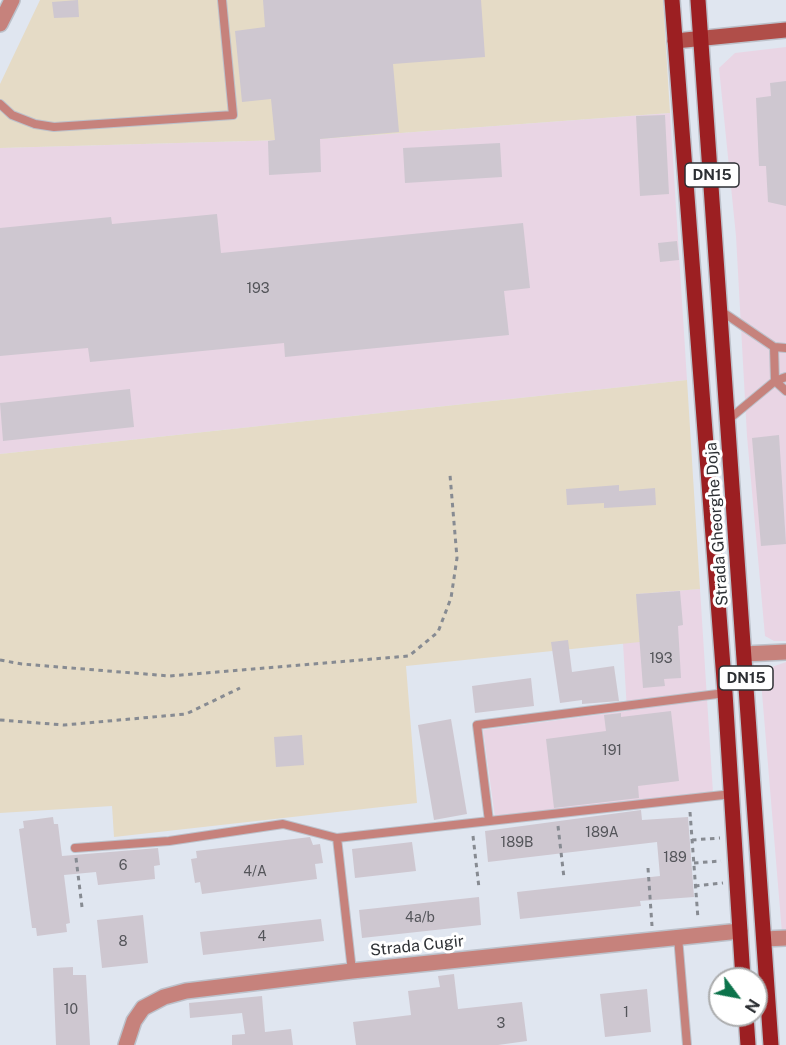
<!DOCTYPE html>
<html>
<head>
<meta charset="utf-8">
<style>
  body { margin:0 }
  #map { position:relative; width:786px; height:1045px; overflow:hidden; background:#e0e6f0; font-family:"Public Sans",sans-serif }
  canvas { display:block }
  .north { position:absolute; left:708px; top:967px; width:60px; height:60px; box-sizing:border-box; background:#fff; border:2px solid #abacad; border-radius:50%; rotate:122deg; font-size:16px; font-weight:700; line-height:24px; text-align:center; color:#2c2f33 }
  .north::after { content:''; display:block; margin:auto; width:21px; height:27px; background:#0c734b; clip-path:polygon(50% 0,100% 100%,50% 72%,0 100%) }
</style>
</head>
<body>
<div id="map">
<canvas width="786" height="1045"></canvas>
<div class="north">N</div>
</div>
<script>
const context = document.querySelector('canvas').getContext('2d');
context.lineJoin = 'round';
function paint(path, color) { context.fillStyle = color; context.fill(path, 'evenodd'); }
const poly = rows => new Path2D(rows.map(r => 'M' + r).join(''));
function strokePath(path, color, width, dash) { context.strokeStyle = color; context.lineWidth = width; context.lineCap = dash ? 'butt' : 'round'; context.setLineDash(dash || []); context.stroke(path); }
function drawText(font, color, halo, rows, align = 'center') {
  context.font = font + ' "Public Sans",sans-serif'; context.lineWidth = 6; context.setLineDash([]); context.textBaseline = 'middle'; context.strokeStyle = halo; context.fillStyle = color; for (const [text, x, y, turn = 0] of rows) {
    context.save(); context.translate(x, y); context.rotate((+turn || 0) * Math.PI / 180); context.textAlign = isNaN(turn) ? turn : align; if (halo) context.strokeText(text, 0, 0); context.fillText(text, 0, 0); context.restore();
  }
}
const commercial = poly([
  [786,47,786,641,774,641,765,636,747,436,736,236,719,68,735,53],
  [670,113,687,380,0,454,0,148,320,139],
  [700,589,713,793,641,804,495,817,483,730,627,711,623,643,640,641,636,594],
  [786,662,786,933,782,933,761,681,769,668]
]);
const industrial = poly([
  [40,0,663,0,670,113,320,139,0,148,0,84],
  [687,380,700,589,637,594,640,642,406,666,417,803,114,837,112,806,0,813,0,454]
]);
const building = poly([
  [78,0,79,17,54,18,52,2],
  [263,0,481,0,485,57,393,64,399,132,320,139,321,172,269,175,268,141,275,140,271,99,242,102,235,31,265,27],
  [786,81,786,206,768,202,766,166,759,166,756,98,771,96,770,83],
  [665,115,669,194,640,196,636,116],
  [500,143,502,177,405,183,403,148],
  [217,214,221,253,523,223,530,288,504,291,509,335,285,357,284,343,90,362,88,348,0,356,0,228,111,217,112,224],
  [677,241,679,260,660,262,658,243],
  [130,389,134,427,3,441,0,403],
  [779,435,786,544,761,546,752,438],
  [619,485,619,491,655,488,656,505,604,508,604,503,567,505,566,489],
  [680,591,683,625,678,626,681,678,664,679,665,686,643,688,636,594],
  [568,640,572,672,614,666,619,701,582,704,582,700,560,703,551,642],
  [531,678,534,706,475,713,472,686],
  [671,711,679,781,638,786,639,798,554,808,546,739,606,731,604,715,621,713,621,717],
  [451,719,467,814,434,820,418,725],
  [302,735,304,765,276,767,274,737],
  [641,810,642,820,688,817,694,897,640,901,641,906,520,919,517,892,660,876,657,842,488,862,485,831],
  [53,817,54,824,58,824,62,856,158,848,160,865,154,866,155,879,98,885,96,872,64,875,70,923,66,924,67,932,37,936,36,928,32,928,19,829,24,828,23,821],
  [310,837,313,845,320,844,323,863,315,864,317,879,202,894,200,882,195,883,191,859,197,858,196,851],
  [412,842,416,871,355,878,352,849],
  [479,897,481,925,362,938,359,910],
  [143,915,148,963,102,968,97,920],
  [321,919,324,941,203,955,200,932],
  [73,967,73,975,86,975,90,1045,56,1045,53,968],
  [454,974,458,1009,522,1002,527,1041,498,1045,356,1045,353,1022,411,1015,408,991,440,987,438,976],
  [647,989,651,1032,605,1037,600,994],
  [262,996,265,1032,291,1029,293,1045,232,1045,232,1035,245,1034,242,1013,190,1018,189,1003]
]);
const path = poly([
  [0,660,22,664,170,676,409,656,438,632,451,598,457,558,450,475],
  [0,720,64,725,186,714,240,688],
  [690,812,698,919],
  [558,826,564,878],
  [473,836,479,888],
  [692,840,720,838],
  [76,858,82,907],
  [694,863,721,861],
  [648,868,652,926],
  [695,886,723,883]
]);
const lane = poly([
  [0,104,12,115,35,124,54,127,233,115,222,0],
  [721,311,774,347,775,381,728,420],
  [774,347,786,348],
  [786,377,775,381,786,391],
  [489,821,477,725,725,693],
  [337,838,352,971],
  [75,848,169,841,283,824,337,838,732,794],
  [678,937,687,1045]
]);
const street = poly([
  [0,24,12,0],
  [744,654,786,652],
  [764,939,786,938],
  [126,1045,134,1021,143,1008,164,997,186,991,352,971,740,931]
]);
const secondary = poly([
  [675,41,786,30]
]);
const primary = poly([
  [672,0,725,693,743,979],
  [698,0,771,1045],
  [746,1015,748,1045]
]);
const numberNames = [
  ["193",258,289],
  ["193",661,659],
  ["191",612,751],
  ["189A",602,833],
  ["189B",517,843],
  ["189",675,858],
  ["6",123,866],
  ["4/A",255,872],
  ["4a/b",420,918],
  ["4",262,937],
  ["8",123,942],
  ["10",71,1010],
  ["1",626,1013],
  ["3",501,1024]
];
const shields = [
  [712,175,54],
  [746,678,54]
];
const shieldNames = [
  ["DN15",712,175],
  ["DN15",746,678]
];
const streetNames = [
  ["Strada Gheorghe Doja",717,524,-94],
  ["Strada Cugir",417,946,-6]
];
paint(commercial, '#e9d5e4');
paint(industrial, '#e5dbc6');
paint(building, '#cec7d0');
strokePath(lane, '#bcc1ca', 10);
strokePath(street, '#bcc1ca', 18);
strokePath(secondary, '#bcc1ca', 18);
strokePath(primary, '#bcc1ca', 18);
strokePath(path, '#878b92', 3, [4.5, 4.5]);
strokePath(lane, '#c6827c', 8);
strokePath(street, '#c6827c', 15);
strokePath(secondary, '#b04e49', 15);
strokePath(primary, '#9c1f22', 15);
drawText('14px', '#54555a', null, numberNames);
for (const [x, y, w] of shields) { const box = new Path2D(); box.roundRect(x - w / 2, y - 12, w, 24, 4.5); context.fillStyle = '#fff'; context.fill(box); strokePath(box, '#2c2f33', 1.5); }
drawText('bold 15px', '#2c2f33', null, shieldNames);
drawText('16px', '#2c2f33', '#fff', streetNames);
</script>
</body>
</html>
